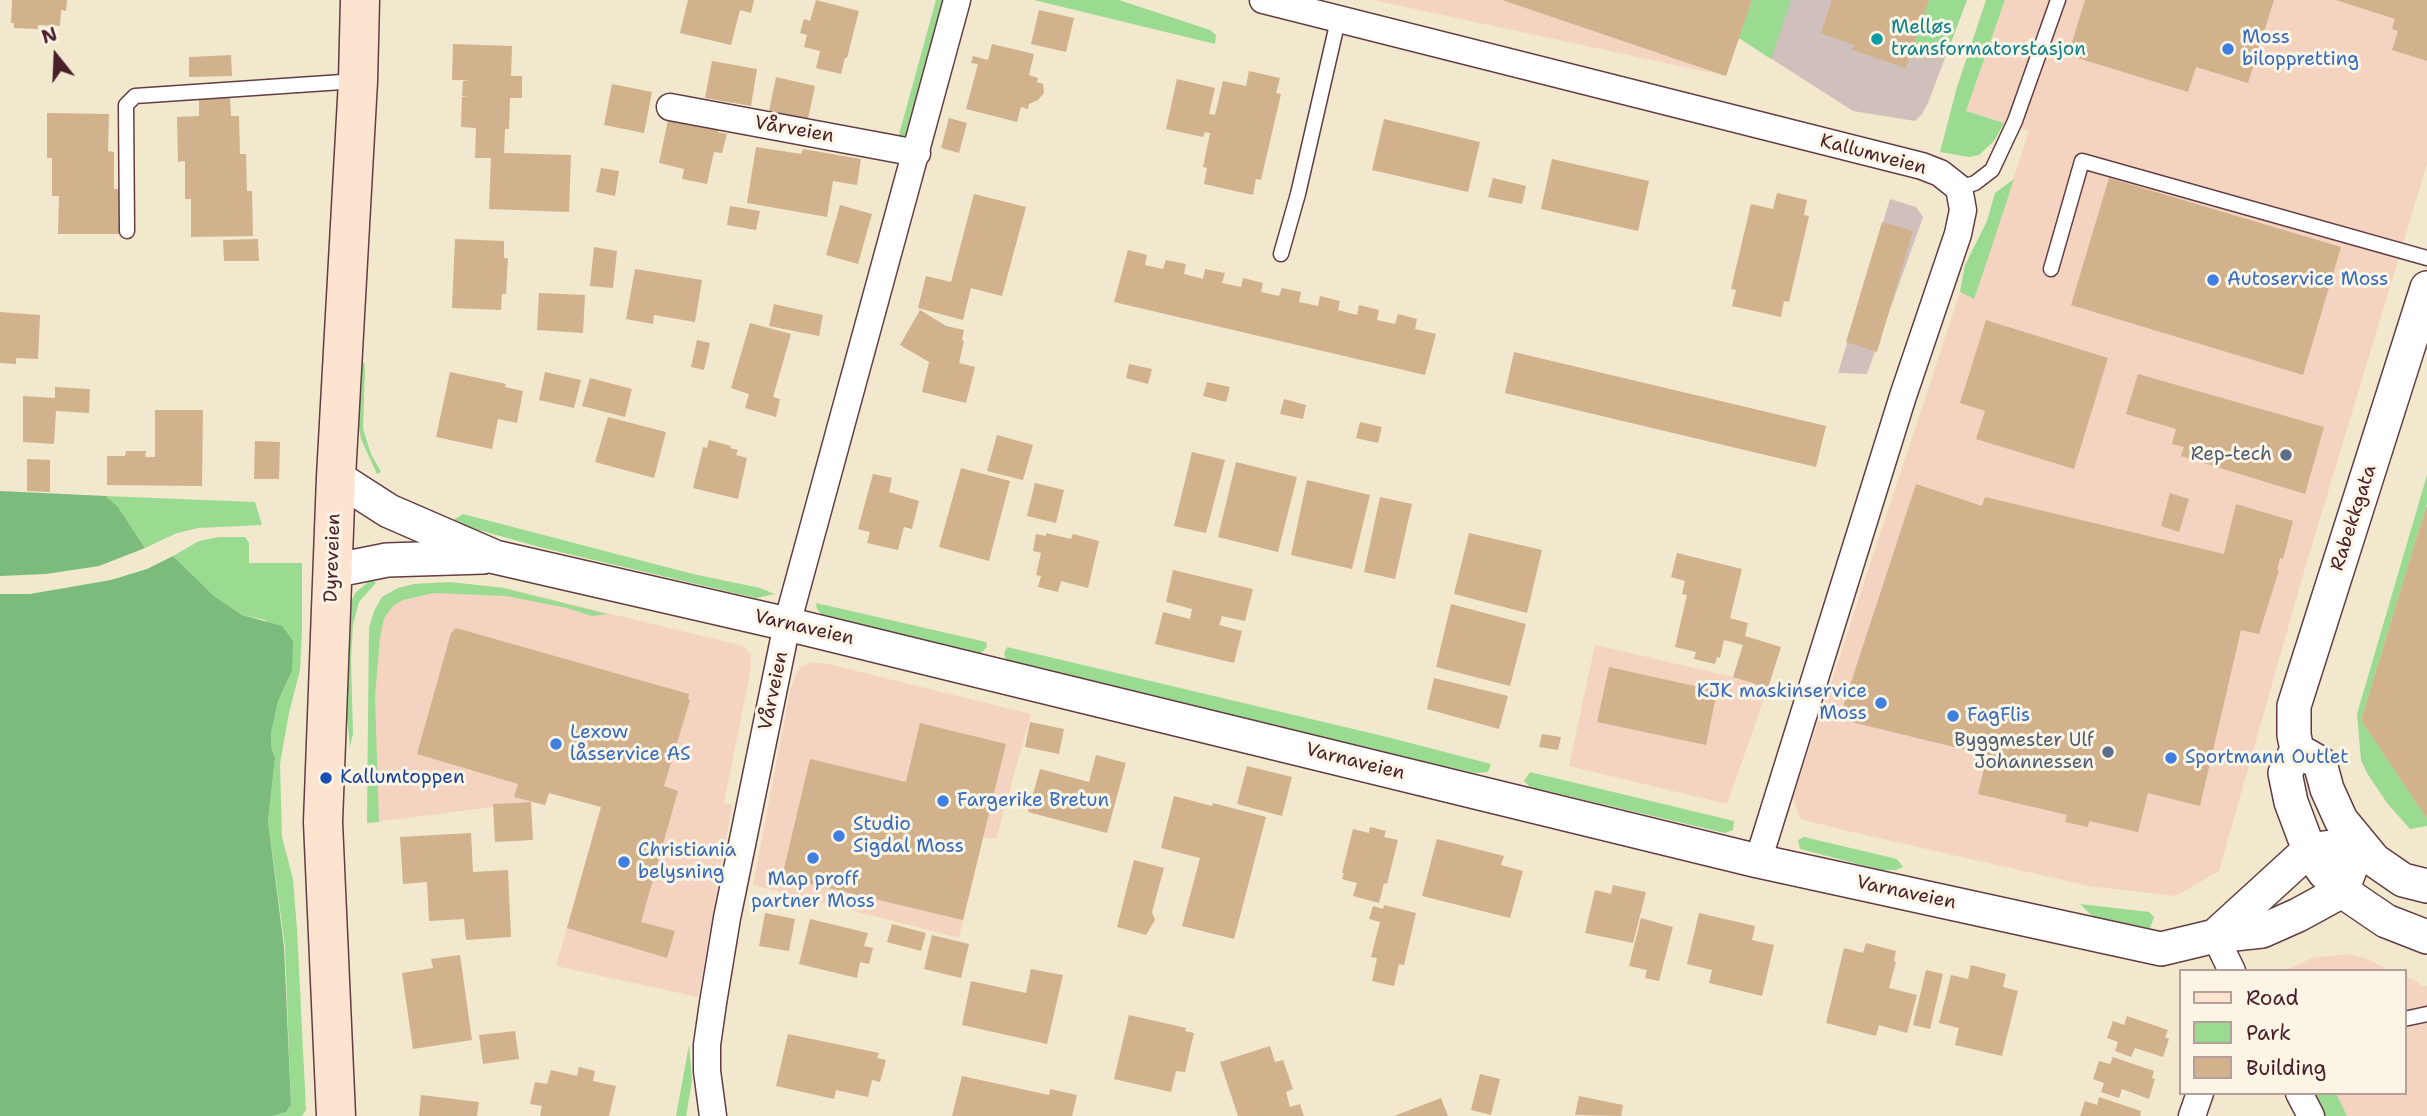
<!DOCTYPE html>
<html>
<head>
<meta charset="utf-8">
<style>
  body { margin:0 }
  #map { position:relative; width:2427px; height:1116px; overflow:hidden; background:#f2e8ce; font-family:"Shantell Sans",sans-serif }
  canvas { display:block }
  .legend { position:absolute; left:2179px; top:969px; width:228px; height:126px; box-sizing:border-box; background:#fcf5e5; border:2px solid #b59f9b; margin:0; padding:9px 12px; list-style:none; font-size:21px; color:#4a1f2b }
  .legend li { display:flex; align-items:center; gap:14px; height:35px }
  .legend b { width:35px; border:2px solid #b59f9b }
  .north { position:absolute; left:21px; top:21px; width:70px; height:70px; -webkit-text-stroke:5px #fcf5e5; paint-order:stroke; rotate:342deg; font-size:19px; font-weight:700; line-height:28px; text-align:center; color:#4a1f2b }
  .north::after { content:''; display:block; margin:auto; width:24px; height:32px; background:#4a1f2b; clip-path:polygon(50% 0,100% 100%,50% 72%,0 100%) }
</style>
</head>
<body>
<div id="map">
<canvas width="2427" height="1116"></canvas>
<ul class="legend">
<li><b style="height:9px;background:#fde4d1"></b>Road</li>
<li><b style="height:19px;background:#9adb91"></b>Park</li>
<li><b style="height:19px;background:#d1b28d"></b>Building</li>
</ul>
<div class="north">N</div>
</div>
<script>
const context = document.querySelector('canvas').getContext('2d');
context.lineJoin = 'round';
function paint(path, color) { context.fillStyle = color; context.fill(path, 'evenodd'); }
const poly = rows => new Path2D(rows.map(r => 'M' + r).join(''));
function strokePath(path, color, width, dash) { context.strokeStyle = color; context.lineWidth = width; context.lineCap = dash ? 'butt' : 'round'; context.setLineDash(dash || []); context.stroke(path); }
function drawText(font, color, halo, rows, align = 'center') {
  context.font = font + ' "Shantell Sans",sans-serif'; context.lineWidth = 6; context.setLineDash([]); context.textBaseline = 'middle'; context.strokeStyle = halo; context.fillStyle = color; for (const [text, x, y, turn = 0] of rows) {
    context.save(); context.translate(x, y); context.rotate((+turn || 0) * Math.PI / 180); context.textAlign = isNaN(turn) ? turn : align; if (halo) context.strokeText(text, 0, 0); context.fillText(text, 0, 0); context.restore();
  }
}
const built = poly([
  [1373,0,1752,0,1726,76],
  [2005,0,2427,0,2427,164,2303,575,2219,871,2176,896,2089,886,1848,831,1800,819,1793,798,1960,292,1974,298,2029,131,1966,111],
  [450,582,504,588,744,646,751,655,751,668,724,803,732,805,698,997,556,966,601,807,549,793,545,805,531,802,494,804,493,807,367,823,369,628,374,611,382,597,398,588,414,584],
  [1595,645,1733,677,1768,688,1727,804,1569,766],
  [811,662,828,664,1031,714,996,839,983,837,959,938,753,885,790,691,796,673,801,667],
  [2347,954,2368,959,2390,971,2285,971,2312,958],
  [2404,976,2418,982,2422,987,2427,986,2427,1116,2322,1116,2310,1093,2404,1093]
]);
const industrial = poly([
  [1752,0,1967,0,1928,103,1922,114,1915,121,1853,111,1739,38],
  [1890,199,1916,207,1923,217,1867,374,1838,373]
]);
const green = poly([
  [936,0,945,0,907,135,898,138],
  [1034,0,1119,0,1210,30,1216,35,1215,44],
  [1752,0,1791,0,1771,59,1739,38],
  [1929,0,1967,0,1945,57,1914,45],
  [1986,0,2005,0,1966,111,2004,123,1994,141,1979,155,1969,157,1940,152,1957,87],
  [2014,179,1987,261,1974,299,1960,292,1965,265,1987,221,1995,193],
  [357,362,364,362,365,369,363,429,371,454,381,472,377,474,361,439,357,416],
  [2427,475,2427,504,2361,720,2427,819,2427,826,2410,829,2387,803,2367,773,2361,760,2357,714],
  [106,496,255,502,262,525,198,528,177,533,145,548,118,507],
  [463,514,693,574,760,588,775,594,756,598,543,548,450,522],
  [219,537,245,537,249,543,249,563,302,563,302,632,300,670,289,713,280,764,282,837,293,879,297,929,306,1110,302,1116,272,1116,286,1112,291,1105,285,947,268,821,275,758,271,747,271,733,278,701,292,671,265,620,242,615,214,596,173,556,199,541],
  [372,579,376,583,359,602,353,625,351,659,353,734,350,747,342,670,349,605,356,592],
  [450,582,504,588,607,614,592,616,567,608,506,596,434,593,403,600,393,606,384,618,380,638,375,697,379,822,367,823,369,628,374,611,382,597,398,588,414,584],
  [816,603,986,642,987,647,980,654,824,617,817,609],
  [1007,647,1387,737,1491,764,1488,772,1476,773,1379,752,1007,662,1004,654],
  [1530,772,1734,821,1733,830,1725,833,1530,787,1524,781],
  [1804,837,1897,859,1903,867,1896,870,1881,870,1800,849,1798,840],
  [2080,904,2149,912,2154,917,2150,928,2127,927,2097,921],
  [689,1045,692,1080,687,1111,686,1116,676,1116],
  [2310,1093,2336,1093,2347,1116,2322,1116]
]);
const forest = poly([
  [0,491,106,496,118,507,145,548,99,566,46,574,0,576],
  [173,556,214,596,242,615,282,626,293,641,292,671,278,701,271,733,271,747,275,758,268,821,284,947,291,1105,286,1112,272,1116,0,1116,0,594,30,594,111,580,147,569]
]);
const building = poly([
  [12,0,67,0,66,11,61,10,60,26,38,25,38,29,14,28,14,23,11,23],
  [688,0,754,0,751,13,740,10,731,45,680,33],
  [816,0,859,11,847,58,845,58,841,74,816,68,820,51,804,47,807,35,800,33,804,19,810,21],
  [1502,0,1752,0,1726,76],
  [1832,0,1929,0,1906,68,1852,50,1854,45,1821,33],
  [2085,0,2274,0,2248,83,2196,67,2188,92,2068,55],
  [2336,0,2427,0,2427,61,2392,50,2398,31,2392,29,2395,19],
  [1039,10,1074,18,1066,52,1031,44],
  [453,44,512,46,511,76,522,76,522,98,510,98,509,129,505,129,504,153,571,155,569,212,489,209,491,158,475,158,476,128,461,127,462,97,468,97,462,96,463,81,469,80,452,80],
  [992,44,1034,54,1029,75,1038,78,1037,82,1043,84,1044,93,1038,100,1029,104,1028,109,1021,107,1017,122,966,109,978,64,971,63,973,56,988,60],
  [231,55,232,76,189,77,189,57],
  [712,61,757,69,751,106,705,98],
  [1249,71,1280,78,1276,93,1281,94,1261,180,1256,179,1253,195,1204,184,1207,168,1203,167,1210,133,1205,132,1203,137,1166,129,1177,79,1215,88,1209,114,1215,115,1223,81,1246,86],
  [776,77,815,86,808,119,769,111],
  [612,84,652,92,644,133,604,125],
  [230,97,231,116,239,116,240,154,246,154,247,191,252,191,253,236,191,237,191,199,185,199,185,161,178,162,177,117,199,116,199,98],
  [47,113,109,114,108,151,114,152,114,189,120,189,120,234,58,234,59,196,52,196,52,158,47,158],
  [682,114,720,122,718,132,727,134,722,153,714,152,707,184,682,179,684,169,659,163,668,120,680,123],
  [949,118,967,123,959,153,941,148],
  [1384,119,1480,142,1468,192,1372,170],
  [756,147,801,154,803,149,861,159,857,185,833,181,827,217,747,203],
  [1552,159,1649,181,1638,231,1541,209],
  [601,168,619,171,615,196,596,192],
  [1493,178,1526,186,1522,204,1488,197],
  [2109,178,2341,247,2303,375,2071,305],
  [1777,193,1807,200,1804,215,1809,216,1789,302,1784,301,1781,317,1732,306,1736,290,1731,289,1751,204,1773,209],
  [974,194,1026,207,1002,296,971,288,963,320,918,308,926,276,951,282],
  [840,205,872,214,858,264,826,255],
  [730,206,760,211,756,230,727,225],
  [1882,222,1913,231,1877,352,1846,342],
  [258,239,259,261,224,261,223,240],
  [455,239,504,241,504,258,508,258,506,294,502,294,501,310,452,308],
  [594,247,617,251,613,288,590,286],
  [1128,250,1147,255,1145,265,1163,269,1166,260,1186,264,1184,274,1203,279,1205,269,1225,273,1222,283,1241,287,1243,278,1263,283,1261,292,1279,296,1282,288,1301,292,1299,302,1318,306,1320,296,1340,301,1338,310,1357,315,1359,305,1379,310,1377,320,1395,324,1398,314,1417,319,1415,329,1436,334,1425,375,1114,302],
  [635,269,702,280,695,322,654,315,653,324,626,319],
  [539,293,585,295,583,333,537,330],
  [774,304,823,315,819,336,769,326],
  [920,310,946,326,964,330,962,340,964,341,959,363,975,367,966,403,922,392,929,362,900,345],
  [0,312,40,315,38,359,16,358,16,364,0,363],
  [1986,320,2108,358,2074,469,1976,439,1985,411,1960,403],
  [750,323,791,334,773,397,780,399,776,417,745,408,749,394,731,388],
  [697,340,710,343,704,370,691,367],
  [1514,352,1826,426,1816,467,1505,393],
  [1129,364,1152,369,1148,384,1126,378],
  [450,372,506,384,505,387,523,391,517,423,498,419,492,449,436,437],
  [545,372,581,380,574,408,539,400],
  [2138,374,2324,427,2305,494,2181,456,2184,447,2172,444,2176,429,2126,414],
  [590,378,632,389,625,417,582,406],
  [1207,382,1230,387,1226,402,1203,396],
  [55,387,90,389,89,413,56,411,54,444,23,442,23,396,55,398],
  [1284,399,1306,405,1303,419,1280,414],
  [155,410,203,410,202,486,107,485,107,456,125,456,126,451,146,451,145,457,155,457],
  [608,417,666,432,654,478,595,462],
  [1360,422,1382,427,1378,443,1356,438],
  [997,435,1033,445,1023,480,987,471],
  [709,440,731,446,730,448,738,450,736,455,747,458,738,499,693,488,703,447,707,448],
  [255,441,280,442,279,479,254,479],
  [1192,452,1225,460,1206,533,1174,526],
  [27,459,50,460,50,492,27,491],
  [1236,462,1297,477,1278,552,1218,537],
  [961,468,1010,481,989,561,939,547],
  [873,474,892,478,889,492,919,501,912,529,904,527,898,550,867,543,870,532,858,529],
  [1307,480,1370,495,1352,569,1291,555],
  [1035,483,1064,490,1056,523,1027,516],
  [1916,484,1982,506,1985,497,2224,554,2236,504,2293,521,2283,559,2280,558,2277,570,2279,570,2259,634,2241,630,2200,806,2148,793,2138,832,2089,821,2088,827,2065,822,2067,815,1978,794,1987,755,1839,719],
  [2170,493,2189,499,2179,532,2161,526],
  [1380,497,1412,504,1395,579,1364,572],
  [2426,507,2427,507,2427,819,2361,720],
  [1046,533,1071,539,1073,534,1099,541,1088,588,1061,581,1058,592,1038,587,1041,576,1036,575,1041,553,1033,551,1036,534,1046,536],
  [1469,533,1542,550,1527,613,1454,594],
  [1677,553,1742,569,1730,618,1748,623,1745,636,1781,647,1768,688,1733,677,1743,645,1724,640,1720,658,1717,657,1715,664,1694,659,1696,652,1675,647,1687,595,1682,594,1685,581,1671,577],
  [1173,570,1253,589,1245,621,1222,616,1219,625,1242,631,1234,663,1155,644,1163,612,1190,619,1192,609,1166,602],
  [1451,604,1526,624,1510,686,1436,667],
  [456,628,689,694,688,699,690,700,664,786,678,791,641,922,675,931,667,958,567,928,601,807,549,793,545,805,514,797,518,784,417,754,451,633],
  [1609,667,1717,691,1706,745,1597,722],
  [1434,678,1508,696,1499,729,1427,709],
  [1030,722,1064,729,1059,754,1025,747],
  [920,723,1006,744,963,920,782,877,810,759,906,782],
  [1542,734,1561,737,1558,750,1539,747],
  [1096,755,1126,763,1107,833,1028,812,1040,769,1089,782],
  [1247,766,1292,777,1282,816,1237,804],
  [1174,796,1212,806,1213,803,1266,817,1234,939,1182,926,1200,858,1161,848],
  [531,802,533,840,495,842,493,804],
  [1370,827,1386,831,1384,837,1398,840,1387,884,1384,883,1379,903,1353,896,1357,883,1342,879,1344,873,1342,873,1353,829,1369,833],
  [471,833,473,872,508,870,511,937,466,940,464,919,429,921,427,882,403,884,400,837],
  [1437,839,1504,856,1501,865,1523,871,1510,918,1422,896],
  [1134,860,1164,868,1152,912,1155,920,1146,935,1117,927],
  [1613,885,1646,892,1633,943,1585,933,1595,890,1611,894],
  [1384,905,1416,913,1404,965,1399,964,1394,986,1372,981,1377,958,1371,957,1380,922,1369,919,1373,906,1383,909],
  [765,913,795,919,789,951,759,946],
  [1699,913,1755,926,1752,940,1774,945,1762,996,1709,983,1712,970,1687,964],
  [1641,918,1673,927,1659,981,1645,978,1647,970,1629,966],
  [810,919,868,933,864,946,873,948,869,964,860,962,857,978,799,964],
  [892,924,926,933,921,951,887,942],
  [932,935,969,944,961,978,924,969],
  [1866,943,1896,951,1894,961,1896,962,1889,988,1917,995,1907,1033,1879,1025,1876,1036,1826,1023,1844,948,1863,953],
  [460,955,472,1040,413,1049,402,973,433,968,431,959],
  [1971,965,2006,974,2003,987,2018,991,2002,1056,1955,1045,1959,1028,1939,1023,1951,975,1968,979],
  [1031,969,1063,975,1047,1044,962,1025,971,981,1026,993],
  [1926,970,1943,974,1930,1029,1913,1025],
  [1129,1015,1186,1028,1185,1031,1194,1033,1185,1072,1176,1071,1171,1092,1114,1079],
  [2127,1016,2168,1030,2165,1037,2169,1039,2163,1057,2135,1048,2131,1057,2115,1051,2118,1042,2107,1038,2113,1021,2124,1025],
  [515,1031,519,1059,483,1064,479,1035],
  [788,1034,879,1053,877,1058,886,1060,880,1082,872,1080,868,1097,836,1090,834,1099,776,1086],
  [1270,1046,1275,1062,1283,1060,1293,1089,1286,1092,1290,1107,1300,1104,1304,1116,1238,1116,1220,1062],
  [2113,1057,2154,1071,2152,1078,2155,1079,2149,1099,2122,1089,2119,1098,2101,1092,2104,1083,2093,1079,2099,1061,2110,1064],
  [579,1067,595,1071,593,1081,616,1086,609,1116,540,1116,542,1106,530,1104,535,1082,547,1084,551,1070,577,1076],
  [1480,1074,1500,1079,1491,1115,1471,1110],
  [962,1076,1049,1095,1050,1089,1077,1095,1072,1116,952,1116],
  [421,1095,479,1102,477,1116,419,1116],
  [1579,1096,1623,1105,1621,1116,1575,1115],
  [2099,1097,2141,1111,2140,1116,2080,1116,2085,1101,2097,1105],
  [1441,1098,1448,1116,1394,1116]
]);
const service = poly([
  [1959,188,1975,183,1992,170,2015,121,2058,0],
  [127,231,126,105,135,96,357,81],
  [1281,254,1298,194,1338,20],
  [2051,269,2082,161,2427,258],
  [2404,1019,2427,1014]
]);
const minor = poly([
  [1263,0,1922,166,1940,173,1959,188,1963,210,1958,234,1903,396,1758,861],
  [670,107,917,153],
  [2215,936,2232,971],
  [2299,1093,2311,1116],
  [713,1116,707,1071,707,1045,713,1003,727,918,787,624,957,0],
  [2192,1116,2200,1093]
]);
const tertiary = poly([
  [336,477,389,511,495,557,787,624,1758,861,2161,949,2215,936,2262,931,2298,915,2342,891,2360,843,2309,850,2215,936],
  [332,571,387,560,483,557],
  [2297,750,2294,735,2294,706,2427,288],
  [2297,750,2285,773,2291,802,2309,850,2324,872,2342,891,2386,921,2427,937],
  [2297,750,2320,763,2327,789,2341,820,2374,860,2403,880,2427,886]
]);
const secondary = poly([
  [336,1116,323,822,336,477,358,81,360,0]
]);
const markers = [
  [1877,39,7,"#0f9aa8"],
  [2228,49,7,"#3f7fe0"],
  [2213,280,7,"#3f7fe0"],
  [2286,455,7,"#5c6f8a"],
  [1881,703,7,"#3f7fe0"],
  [1953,716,7,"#3f7fe0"],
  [556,744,7,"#3f7fe0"],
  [2108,752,7,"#5c6f8a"],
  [2171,758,7,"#3f7fe0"],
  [326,778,7,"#1a4fb4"],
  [943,801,7,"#3f7fe0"],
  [839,836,7,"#3f7fe0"],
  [813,858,7,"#3f7fe0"],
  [624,862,7,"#3f7fe0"]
];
const cultureNames = [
  ["Melløs",1891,28],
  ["transformatorstasjon",1891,50]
];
const shopNames = [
  ["Moss",2242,38],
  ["biloppretting",2242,60],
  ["Autoservice Moss",2227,280],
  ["KJK maskinservice",1867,692,"right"],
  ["Moss",1867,714,"right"],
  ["FagFlis",1967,716],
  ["Lexow",570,733],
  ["låsservice AS",570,755],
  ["Sportmann Outlet",2185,758],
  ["Fargerike Bretun",957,801],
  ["Studio",853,825],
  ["Sigdal Moss",853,847],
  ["Christiania",638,851],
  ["belysning",638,873],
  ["Map proff",813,880,"center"],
  ["partner Moss",813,902,"center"]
];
const streetNames = [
  ["Vårveien",794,130,10],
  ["Kallumveien",1873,155,15],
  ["Rabekkgata",2354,518,-72],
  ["Dyreveien",333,558,-88],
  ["Varnaveien",804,628,13],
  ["Vårveien",774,691,-78],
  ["Varnaveien",1355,762,14],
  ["Varnaveien",1906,893,12]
];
const serviceNames = [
  ["Rep-tech",2272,455],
  ["Byggmester Ulf",2094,741],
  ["Johannessen",2094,763]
];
const transitNames = [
  ["Kallumtoppen",340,778]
];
paint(built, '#f4d3c0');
paint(industrial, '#d0c0bc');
paint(green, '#9adb91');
paint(forest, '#7bbb7b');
paint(building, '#d1b28d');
strokePath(service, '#633d43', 17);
strokePath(minor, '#633d43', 29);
strokePath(tertiary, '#633d43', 36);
strokePath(secondary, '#633d43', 41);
strokePath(service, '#fff', 14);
strokePath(minor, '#fff', 26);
strokePath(tertiary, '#fff', 33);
strokePath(secondary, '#fde4d1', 38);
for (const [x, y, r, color] of markers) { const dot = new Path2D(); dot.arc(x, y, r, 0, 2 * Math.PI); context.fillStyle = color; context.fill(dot); strokePath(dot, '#fcf5e5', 2.5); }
drawText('19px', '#0d838f', '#fcf5e5', cultureNames, 'left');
drawText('19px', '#366cbe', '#fcf5e5', shopNames, 'left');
drawText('19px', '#4a1f2b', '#fcf5e5', streetNames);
drawText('19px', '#4e5e75', '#fcf5e5', serviceNames, 'right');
drawText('19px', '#164399', '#fcf5e5', transitNames, 'left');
</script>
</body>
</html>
